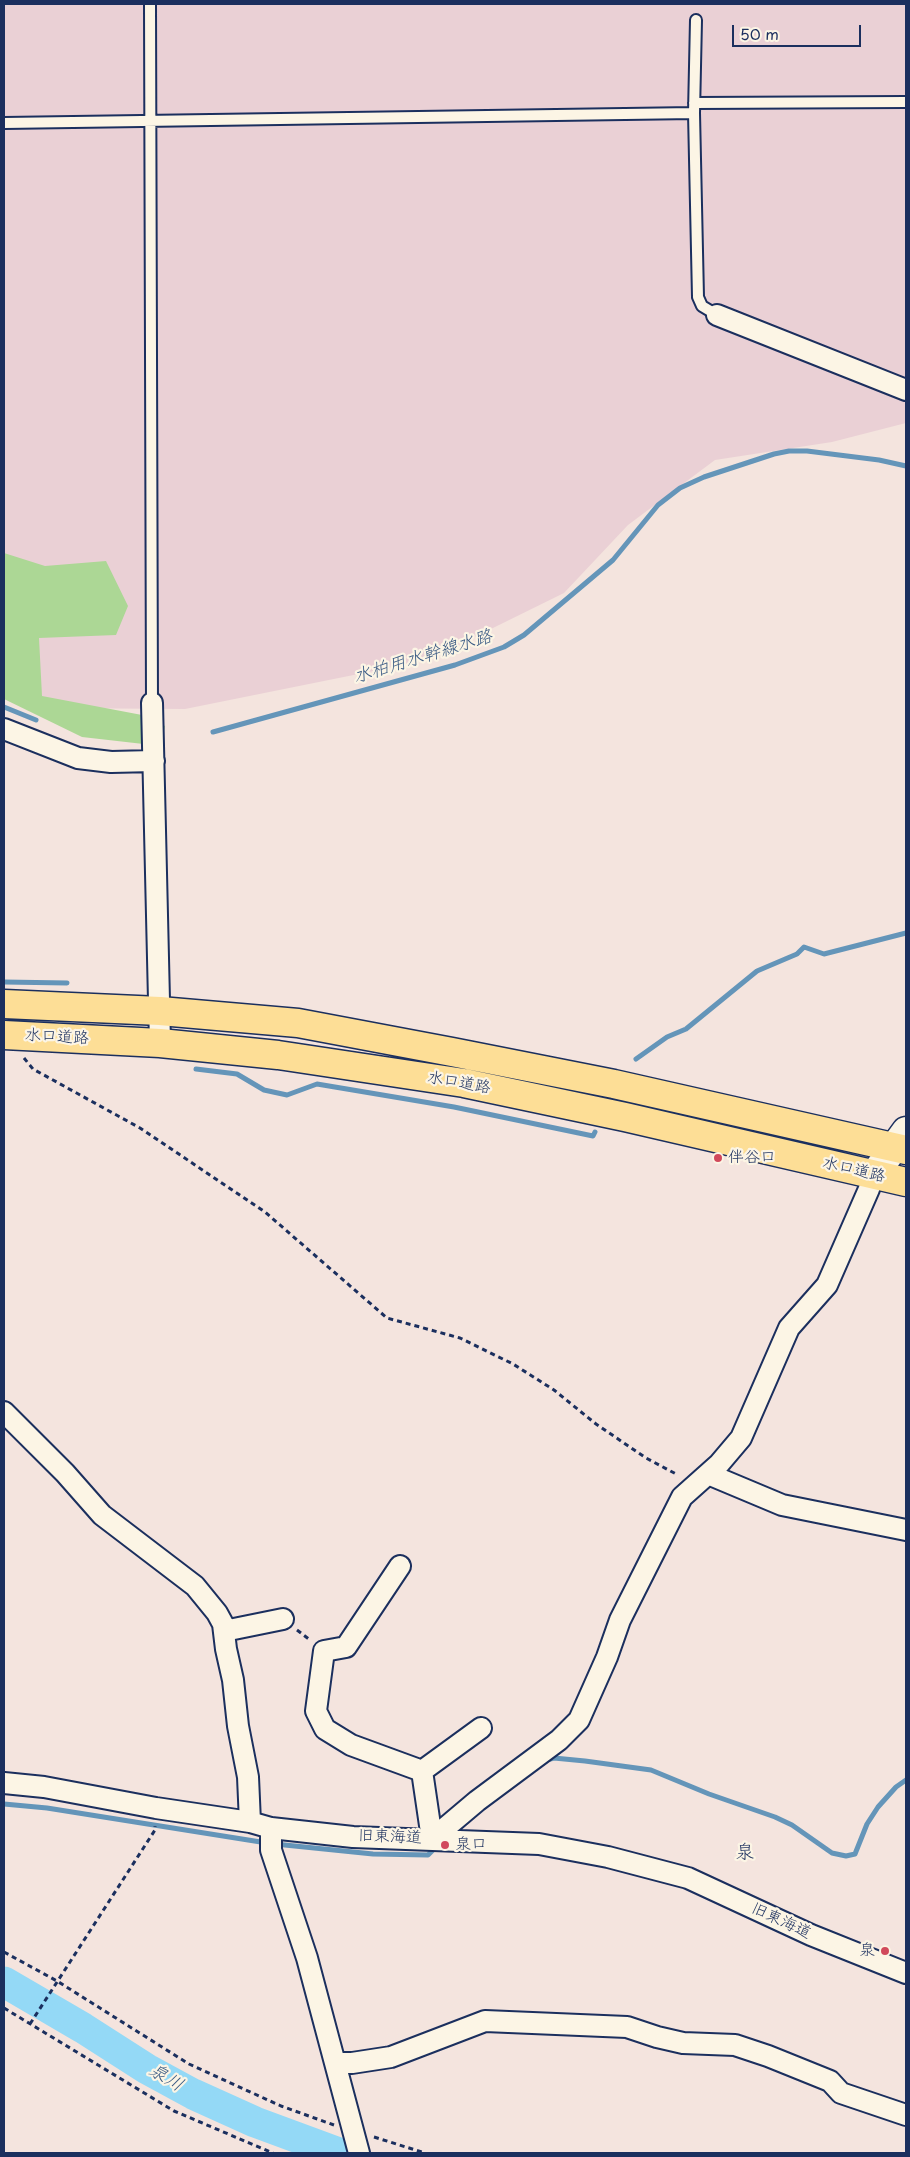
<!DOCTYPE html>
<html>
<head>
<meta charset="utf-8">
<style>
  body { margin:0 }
  #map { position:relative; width:910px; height:2157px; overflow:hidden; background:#f4e4de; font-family:"Playpen Sans",sans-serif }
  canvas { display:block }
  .frame { position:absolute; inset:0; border:5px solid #1b2f5e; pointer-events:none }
  .scale { position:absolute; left:732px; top:25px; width:129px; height:22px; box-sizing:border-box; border:2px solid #1b2f5e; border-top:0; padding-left:6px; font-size:15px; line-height:18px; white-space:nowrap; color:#1b2f5e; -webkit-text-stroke:4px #fcf5e5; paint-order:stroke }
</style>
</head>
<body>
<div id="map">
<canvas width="910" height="2157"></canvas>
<div class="frame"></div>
<div class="scale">50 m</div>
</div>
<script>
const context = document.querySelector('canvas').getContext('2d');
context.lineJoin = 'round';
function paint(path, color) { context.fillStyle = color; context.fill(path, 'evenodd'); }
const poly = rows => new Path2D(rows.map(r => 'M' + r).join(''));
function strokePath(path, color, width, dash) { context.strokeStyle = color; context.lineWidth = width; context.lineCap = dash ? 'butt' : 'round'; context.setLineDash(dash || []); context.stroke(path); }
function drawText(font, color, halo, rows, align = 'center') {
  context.font = font + ' "Playpen Sans","Klee One",sans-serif'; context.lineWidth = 4.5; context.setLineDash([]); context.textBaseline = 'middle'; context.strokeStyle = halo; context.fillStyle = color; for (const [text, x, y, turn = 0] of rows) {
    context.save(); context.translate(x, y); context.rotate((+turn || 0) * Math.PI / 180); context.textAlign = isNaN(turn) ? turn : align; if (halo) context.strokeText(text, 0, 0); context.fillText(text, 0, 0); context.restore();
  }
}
const built = poly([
  [4,4,906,4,906,423,832,442,715,460,628,525,564,593,428,660,185,709,42,708,4,594]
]);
const green = poly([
  [4,553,45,566,106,561,128,606,116,635,39,638,42,696,142,715,165,726,161,746,82,737,4,699]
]);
const stream = poly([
  [4,707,36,720],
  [213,732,455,665,504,647,524,635,613,560,658,505,680,488,704,477,774,454,789,451,807,451,879,460,906,466],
  [4,982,67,983],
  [636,1059,667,1037,686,1029,757,971,797,954,804,947,824,954,906,933],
  [196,1069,237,1074,264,1090,287,1095,317,1084,454,1107,593,1136,595,1132],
  [543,1761,554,1758,585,1761,651,1770,709,1794,775,1817,792,1825,832,1853,846,1856,855,1854,867,1824,878,1807,896,1787,906,1780],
  [4,1804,47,1808,267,1843],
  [275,1844,373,1854,428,1855,437,1846]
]);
const river = poly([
  [4,1982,83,2028,147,2069,193,2094,255,2122,339,2153]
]);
const path = poly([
  [24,1058,33,1069,140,1128,265,1212,387,1318,460,1338,513,1364,554,1390,596,1424,646,1458,678,1475],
  [297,1630,310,1640],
  [4,1952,57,1981,189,2064,281,2106,334,2125],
  [4,2008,174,2111,273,2153],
  [30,2024,155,1830,155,1826],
  [374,2137,425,2153]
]);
const lane = poly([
  [150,4,152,703],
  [696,20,694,113,698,297,702,306,717,315],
  [694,103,906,102],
  [4,123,694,113]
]);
const street = poly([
  [717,315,906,390],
  [152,703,160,1043],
  [4,729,78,758,111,762,154,761],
  [4,1412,65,1473,102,1515,195,1586,217,1613,223,1624,226,1649,233,1680,238,1726,248,1777,250,1822],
  [708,1474,782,1505,906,1530],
  [400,1566,346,1647,324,1651,316,1711,325,1729,351,1745,422,1771,432,1839],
  [224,1631,283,1619],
  [422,1771,481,1728],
  [4,1783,44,1787,156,1808,250,1822,271,1828,353,1837,539,1844,608,1857,688,1878,811,1935,906,1973],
  [271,1828,271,1850,307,1958,359,2153],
  [432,1839,477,1801,559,1740,579,1720,607,1657,620,1620,682,1497,719,1464,741,1438,789,1328,827,1285,869,1189,874,1175],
  [336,2063,352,2063,391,2057,485,2021,627,2027,657,2037,683,2043,735,2045,768,2056,830,2081,841,2093,906,2115]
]);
const secondary = poly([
  [874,1175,906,1131]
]);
const highway = poly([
  [4,1004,160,1011,298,1023,452,1052,614,1084,906,1150],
  [4,1035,160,1043,278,1055,464,1083,625,1117,906,1182]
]);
const markers = [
  [718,1158,5,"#d1495b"],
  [445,1845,5,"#d1495b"],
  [885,1951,5,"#d1495b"]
];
const streetNames = [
  ["水口道路",57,1037,3],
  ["水口道路",459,1083,10],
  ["水口道路",854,1170,13],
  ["旧東海道",390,1837,2],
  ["旧東海道",781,1921,25]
];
const poiNames = [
  ["伴谷口",728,1158],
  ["泉口",455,1845],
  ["泉",875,1951,"right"]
];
const waterNames = [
  ["水柏用水幹線水路",423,657,-17],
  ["泉川",166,2078,31]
];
const quarterNames = [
  ["泉",745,1853]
];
paint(built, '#ead0d5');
paint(green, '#acd795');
strokePath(stream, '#6495b9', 5);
strokePath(river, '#94d9f6', 31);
strokePath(lane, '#1b2f5e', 14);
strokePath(street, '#1b2f5e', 24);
strokePath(secondary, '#1b2f5e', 31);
strokePath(highway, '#1b2f5e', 31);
strokePath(path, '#1b2f5e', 3, [5, 4]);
strokePath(lane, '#fcf5e5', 10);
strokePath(street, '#fcf5e5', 20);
strokePath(secondary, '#fcf5e5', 28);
strokePath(highway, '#fdde96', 28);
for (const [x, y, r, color] of markers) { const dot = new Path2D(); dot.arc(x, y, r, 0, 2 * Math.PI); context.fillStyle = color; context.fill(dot); strokePath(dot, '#fcf5e5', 2); }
drawText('16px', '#1b2f5e', '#fcf5e5', streetNames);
drawText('16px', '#1b2f5e', '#fcf5e5', poiNames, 'left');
drawText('italic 18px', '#395a84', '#fcf5e5', waterNames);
drawText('19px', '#1b2f5e', '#fcf5e5', quarterNames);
</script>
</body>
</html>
